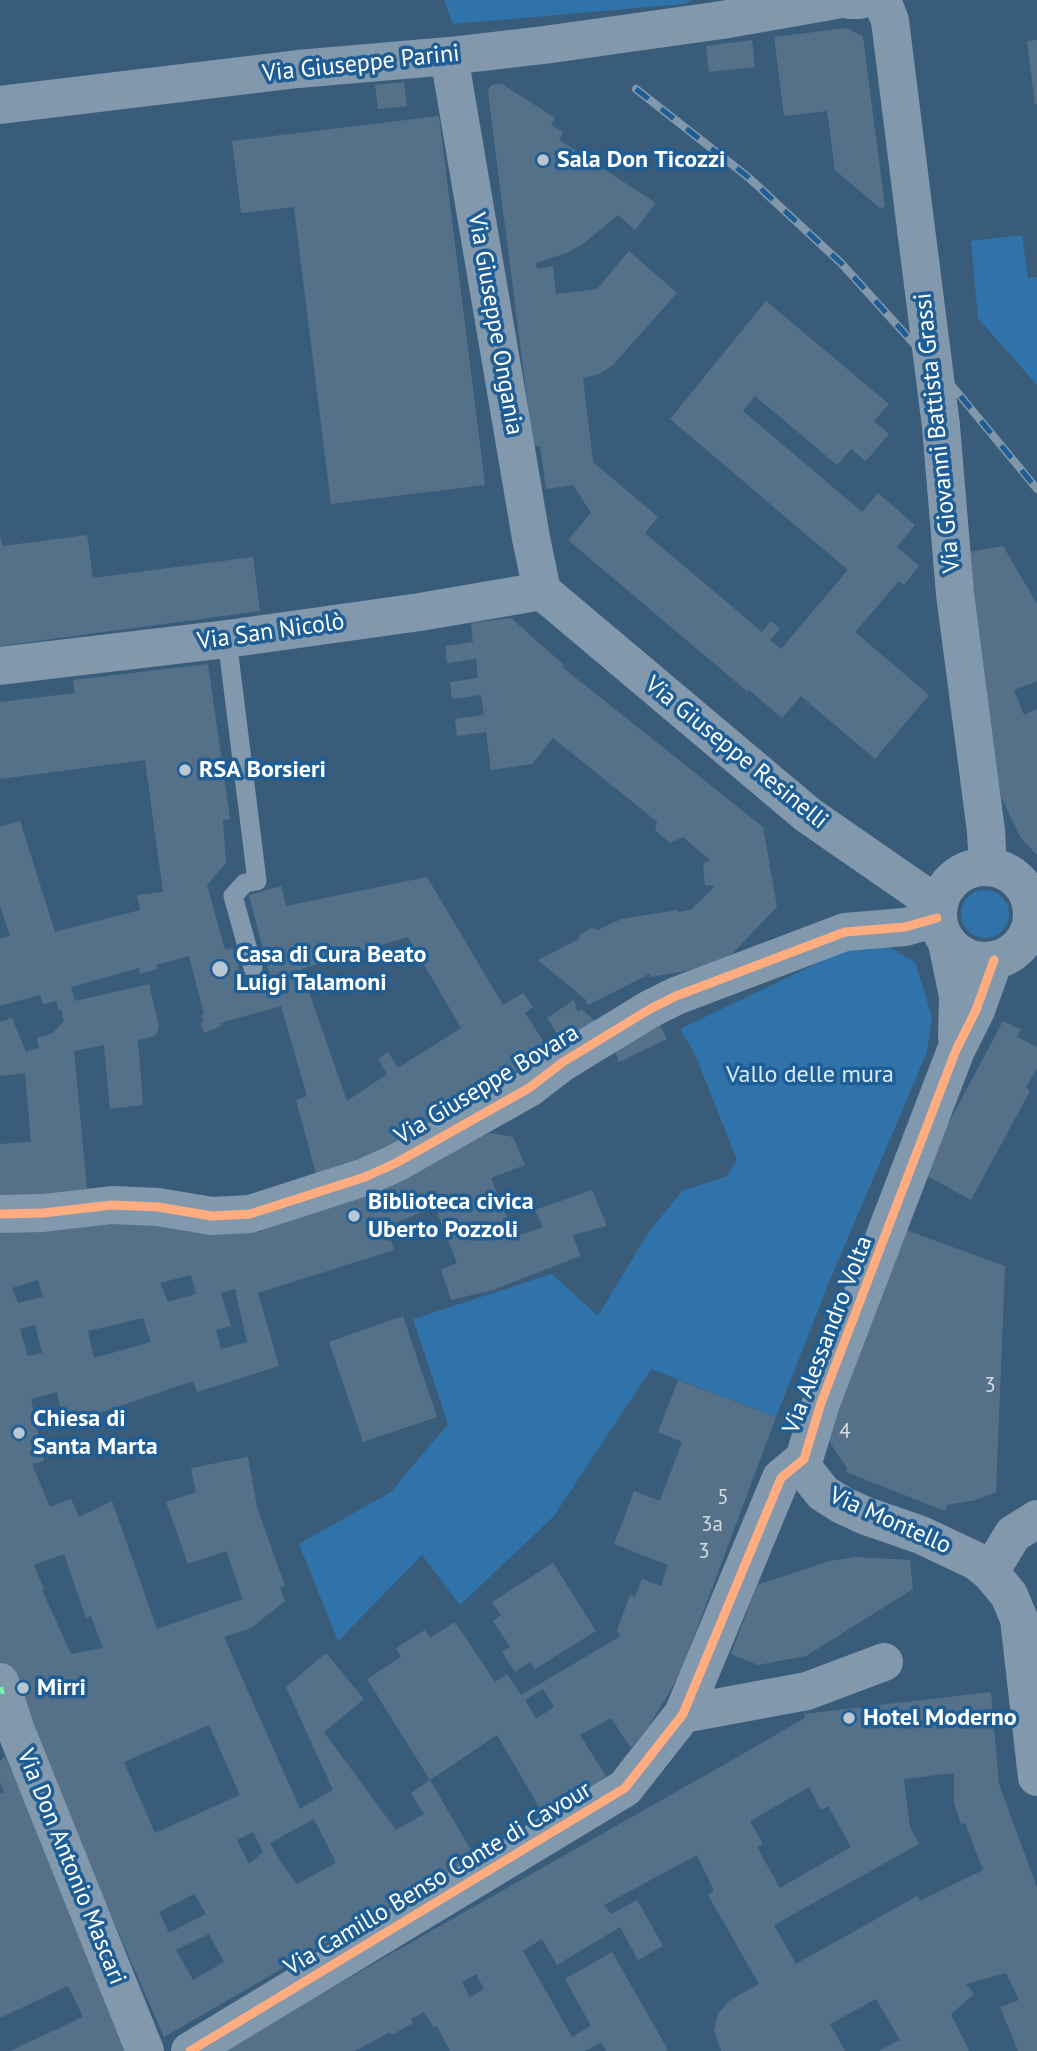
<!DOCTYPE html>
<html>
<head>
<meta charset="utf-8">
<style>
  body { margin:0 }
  canvas { display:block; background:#395c7a }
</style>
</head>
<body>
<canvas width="1037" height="2051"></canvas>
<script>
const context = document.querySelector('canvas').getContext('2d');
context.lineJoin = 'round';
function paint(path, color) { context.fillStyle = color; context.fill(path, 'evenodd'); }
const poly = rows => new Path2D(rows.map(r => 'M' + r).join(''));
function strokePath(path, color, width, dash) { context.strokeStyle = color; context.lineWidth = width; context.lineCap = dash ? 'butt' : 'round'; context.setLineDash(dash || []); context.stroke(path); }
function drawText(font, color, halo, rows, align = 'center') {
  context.font = font + ' "PT Sans",sans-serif'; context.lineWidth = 7; context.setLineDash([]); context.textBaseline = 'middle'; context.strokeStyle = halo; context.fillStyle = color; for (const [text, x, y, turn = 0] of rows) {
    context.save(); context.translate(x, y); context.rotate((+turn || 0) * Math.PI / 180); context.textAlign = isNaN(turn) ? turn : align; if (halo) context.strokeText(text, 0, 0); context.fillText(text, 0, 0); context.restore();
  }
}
const green = poly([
  [444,0,693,0,683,4,453,24],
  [1022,235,1028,278,1037,277,1037,385,978,318,971,241],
  '961 914a24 24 0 1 1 48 0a24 24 0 1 1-48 0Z',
  [878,941,915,962,932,1017,927,1052,830,1280,776,1417,651,1369,554,1516,460,1605,422,1555,338,1641,299,1544,391,1492,448,1424,413,1319,552,1274,598,1316,648,1233,682,1191,727,1176,737,1160,695,1054,680,1029,847,949]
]);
const building = poly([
  [847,28,863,37,885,207,880,208,835,170,827,111,784,116,774,37],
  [752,40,755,67,709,72,706,46],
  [1037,40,1037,104,1035,105,1027,41],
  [404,82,407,106,378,109,375,85],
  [495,84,502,84,555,118,551,125,563,132,559,140,656,203,635,230,618,215,583,244,566,253,536,263,537,269,553,266,556,294,597,289,629,251,677,293,613,365,599,374,583,378,593,462,658,517,645,533,762,632,771,621,780,629,770,640,781,649,848,570,670,419,766,301,889,404,874,421,889,434,866,461,851,449,837,465,755,396,743,411,862,512,878,493,915,525,897,547,919,566,904,585,899,581,855,632,929,695,875,759,801,696,782,718,749,690,748,692,568,540,591,513,573,485,546,489,540,446,533,446,488,92,490,86],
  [439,116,485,485,331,504,294,207,241,213,232,141],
  [87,535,93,578,253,557,260,611,0,646,0,537,3,546],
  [1003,546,1037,604,1037,681,1014,690,1024,715,1037,709,1037,855,1021,838,1001,797,968,552],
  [511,618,564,665,562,667,763,827,777,907,721,965,651,977,650,974,647,975,588,1005,585,999,538,960,579,939,580,934,592,928,598,930,621,919,677,910,679,912,691,910,715,886,705,885,703,864,710,860,683,837,670,843,655,830,657,822,655,820,553,738,532,764,491,770,486,732,457,736,455,719,484,715,481,695,452,699,450,682,478,678,476,659,447,663,445,646,473,642,471,623],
  [208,664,230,819,223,820,226,863,207,885,225,950,233,948,243,983,270,976,249,895,281,886,286,906,427,877,503,1005,523,993,533,1007,525,1013,549,1050,449,1114,366,1159,316,1174,296,1100,307,1096,281,1006,220,1023,221,1026,204,1033,201,1023,204,1023,201,1015,204,1014,189,956,156,965,157,969,140,974,139,968,71,987,75,1001,149,984,159,1027,155,1036,138,1040,143,1105,110,1109,104,1045,74,1051,87,1189,0,1200,0,1144,31,1142,25,1073,0,1076,0,1022,12,1018,26,1052,39,1048,37,1038,53,1033,64,1021,61,1009,59,1010,56,1001,43,1004,40,995,0,1006,0,939,10,936,0,906,0,827,20,821,55,932,140,910,137,895,163,892,145,760,0,779,0,702,75,693,73,680],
  [408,937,461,1028,398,1068,388,1052,378,1059,387,1074,347,1101,301,969],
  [574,1000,576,1006,575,1009,579,1012,581,1009,599,1024,566,1047,547,1018],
  [658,1021,667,1039,619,1062,613,1046],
  [1003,1021,1021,1030,1017,1037,1037,1047,1037,1068,1026,1088,1030,1091,971,1200,922,1173],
  [491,1133,513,1137,525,1165,491,1178,515,1237,543,1227,535,1210,592,1190,607,1226,573,1235,580,1256,493,1290,451,1300,441,1270,457,1263,435,1207,393,1224,395,1230,388,1233,394,1250,258,1293,279,1366,197,1392,193,1381,64,1425,57,1392,31,1399,44,1461,32,1464,50,1507,71,1499,79,1517,112,1501,157,1629,243,1599,226,1551,188,1564,166,1502,196,1492,191,1468,248,1457,257,1507,285,1586,280,1588,285,1601,251,1628,224,1637,300,1809,333,1790,286,1687,326,1653,364,1699,324,1732,396,1830,424,1814,411,1793,430,1780,475,1857,164,2037,0,1661,0,1234,34,1227,112,1218,218,1233,259,1232,304,1212,371,1190,446,1157,442,1150],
  [191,1275,196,1294,168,1302,160,1283],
  [38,1280,43,1297,18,1303,12,1288],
  [235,1289,247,1342,221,1349,216,1330,231,1326,221,1293],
  [143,1318,151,1342,94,1358,88,1331],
  [35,1325,42,1353,28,1356,20,1329],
  [64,1554,86,1618,91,1616,103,1648,71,1654,42,1590,44,1589,34,1565],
  [209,1725,240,1795,155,1833,124,1762],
  [314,1819,336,1863,297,1884,280,1861,270,1843],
  [253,1832,263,1852,249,1864,237,1840],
  [194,1894,206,1914,169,1933,159,1912],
  [209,1934,224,1962,193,1980,176,1950],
  [900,1228,1005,1266,996,1492,976,1500,947,1505,945,1511,846,1472,847,1468,825,1435],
  [403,1316,437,1417,363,1442,329,1342],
  [678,1380,776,1417,680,1674,649,1726,631,1748,611,1718,580,1735,606,1776,581,1796,545,1817,497,1735,430,1780,367,1679,401,1657,396,1648,425,1630,430,1638,455,1622,495,1682,507,1674,521,1695,621,1636,617,1630,630,1595,635,1597,642,1579,661,1586,668,1565,614,1544,634,1491,660,1501,682,1442,658,1432],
  [543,1689,554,1707,536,1719,525,1700],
  [855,1557,910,1560,913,1589,806,1656,758,1665,731,1654,757,1585,830,1561],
  [553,1563,596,1631,535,1669,530,1662,515,1672,502,1652,510,1647,493,1621,501,1615,492,1602],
  [991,1692,999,1784,1037,1888,1037,2051,1018,2051,1000,2007,1019,2000,1006,1973,966,1984,974,1994,951,2014,969,2051,879,2051,900,2040,876,1999,830,2024,845,2051,721,2051,714,2031,718,2014,729,2001,759,1984,708,1895,714,1891,697,1855,604,1905,611,1914,637,1900,663,1946,638,1960,620,1927,557,1965,542,1939,523,1951,572,2037,591,2026,565,1979,612,1952,668,2050,666,2051,606,2051,601,2042,585,2051,450,2051,437,2026,434,2028,424,2012,411,2019,413,2023,392,2035,390,2032,355,2051,220,2051,727,1763,805,1718,804,1714],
  [954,1773,954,1803,961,1824,965,1823,983,1870,920,1901,917,1896,796,1964,774,1925,919,1844,910,1827,904,1779],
  [809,1787,821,1810,828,1806,851,1847,780,1888,757,1847,763,1844,750,1821],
  [476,1974,484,1989,470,1997,462,1982],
  [5,1756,33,1821,133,2051,10,2051,83,2017,68,1986,0,2018,0,1794,4,1793,0,1782,0,1761]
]);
const service = poly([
  [227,639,257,881,245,883,233,896,253,968]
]);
const minor = poly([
  [849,0,860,0],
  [0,666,227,639,420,612,542,591],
  [947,943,958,996,957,1038],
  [0,1214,43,1213,112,1205,158,1207,212,1216,250,1214,365,1177,396,1163,529,1088,563,1062,650,1009,676,996,845,932,905,927,937,918],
  [804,1459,804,1469,823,1493,842,1505,866,1516,921,1535,976,1561,990,1572,1009,1595,1019,1619,1037,1777],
  [990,1572,1013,1534,1037,1519],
  [0,1682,15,1728,145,2051],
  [683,1714,807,1691,884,1662],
  [190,2051,625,1788,683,1714,781,1478,804,1459,821,1403,956,1050,976,1010,994,960]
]);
const tertiary = poly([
  [882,0,890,21,916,229],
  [449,56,531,538,542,591,808,815,938,905],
  [0,105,298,69,449,56,544,45,722,20,836,0],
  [941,426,955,594,986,831,988,867],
  '938 914a47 47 0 1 1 94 0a47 47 0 1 1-94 0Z'
]);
const rail = poly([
  [636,89,748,177,841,263,953,387,1037,489]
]);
const tertiaryBridge = poly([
  [916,229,941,426]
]);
const quiet = poly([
  [0,1691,4,1690]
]);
const cycleway = poly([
  [0,1214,43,1213,112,1205,158,1207,212,1216,250,1214,365,1177,396,1163,529,1088,563,1062,650,1009,676,996,845,932,905,927,937,918],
  [190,2051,625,1788,683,1714,781,1478,804,1459,821,1403,956,1050,976,1010,994,960]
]);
const markers = [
  [543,160,7,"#bac6d0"],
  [185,770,7,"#bac6d0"],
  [220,969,9,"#bac6d0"],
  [354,1216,7,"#bac6d0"],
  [19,1433,7,"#bac6d0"],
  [23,1688,7,"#bac6d0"],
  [849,1718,7,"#bac6d0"]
];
const numberNames = [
  ["3",990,1386],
  ["4",845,1432],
  ["5",723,1498],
  ["3a",712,1525],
  ["3",704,1552]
];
const streetNames = [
  ["Via Giuseppe Parini",361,64,-6],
  ["Via Giuseppe Ongania",495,324,80],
  ["Via Giovanni Battista Grassi",938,433,-96],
  ["Via San Nicolò",271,632,-8],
  ["Via Giuseppe Resinelli",736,753,39],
  ["Via Giuseppe Bovara",487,1085,-31],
  ["Via Alessandro Volta",828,1335,-69],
  ["Via Montello",890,1521,24],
  ["Via Don Antonio Mascari",71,1867,68],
  ["Via Camillo Benso Conte di Cavour",438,1879,-31]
];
const poiNames = [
  ["Sala Don Ticozzi",557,160],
  ["RSA Borsieri",199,770],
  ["Casa di Cura Beato",236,955],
  ["Luigi Talamoni",236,983],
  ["Biblioteca civica",368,1202],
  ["Uberto Pozzoli",368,1230],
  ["Chiesa di",33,1419],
  ["Santa Marta",33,1447],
  ["Mirri",37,1688],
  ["Hotel Moderno",863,1718]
];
const parkNames = [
  ["Vallo delle mura",810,1075]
];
paint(green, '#2f73aa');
paint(building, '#557189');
strokePath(service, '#8298ad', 19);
strokePath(minor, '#8298ad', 38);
strokePath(tertiary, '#8298ad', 38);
strokePath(rail, '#8198ab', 8);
strokePath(rail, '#1e5e95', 5, [16]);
strokePath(tertiaryBridge, '#8298ad', 38);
strokePath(quiet, '#73f3ae', 7, [14, 7]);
strokePath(cycleway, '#ffac80', 9);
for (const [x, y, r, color] of markers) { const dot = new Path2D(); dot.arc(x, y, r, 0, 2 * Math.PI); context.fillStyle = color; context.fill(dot); strokePath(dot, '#1e5e95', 2.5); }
drawText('21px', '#d4dce2', null, numberNames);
drawText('24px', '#fff', '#1e5e95', streetNames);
drawText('bold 24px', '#fff', '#1e5e95', poiNames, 'left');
drawText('24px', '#d7ebfa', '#1e5e95', parkNames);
</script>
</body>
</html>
